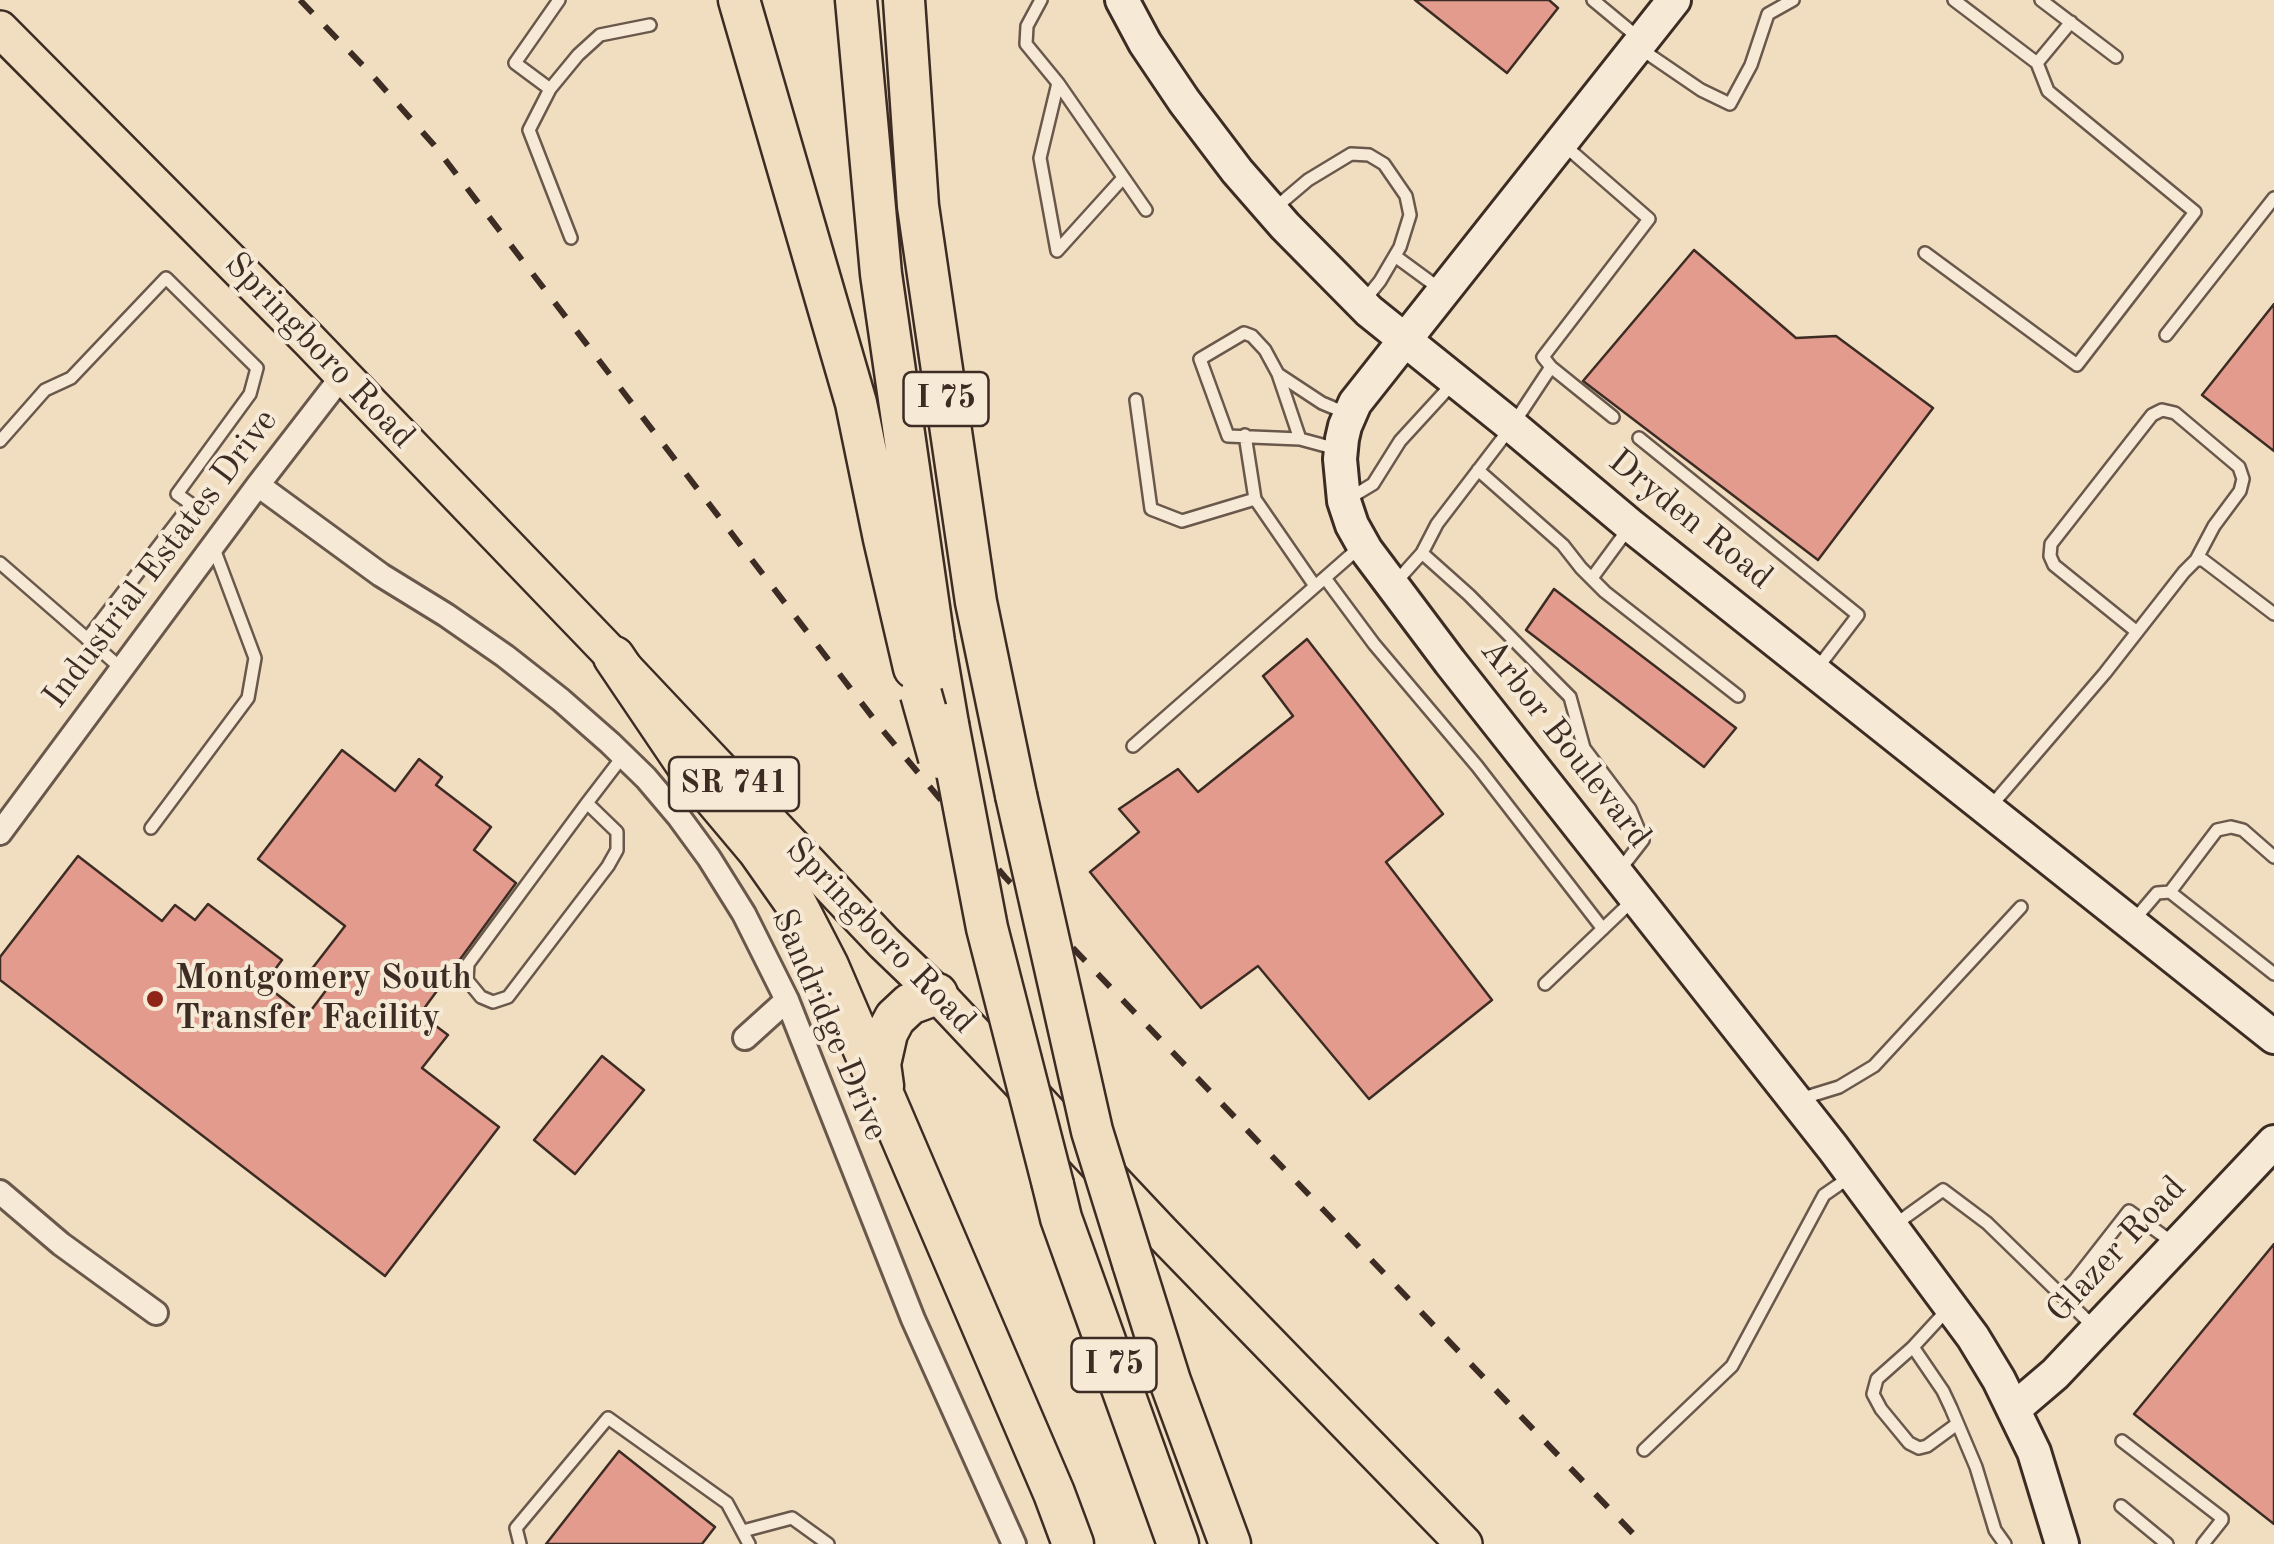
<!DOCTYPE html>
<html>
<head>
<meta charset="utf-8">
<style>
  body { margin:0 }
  canvas { display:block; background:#f1dec0 }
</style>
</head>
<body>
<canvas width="2274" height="1544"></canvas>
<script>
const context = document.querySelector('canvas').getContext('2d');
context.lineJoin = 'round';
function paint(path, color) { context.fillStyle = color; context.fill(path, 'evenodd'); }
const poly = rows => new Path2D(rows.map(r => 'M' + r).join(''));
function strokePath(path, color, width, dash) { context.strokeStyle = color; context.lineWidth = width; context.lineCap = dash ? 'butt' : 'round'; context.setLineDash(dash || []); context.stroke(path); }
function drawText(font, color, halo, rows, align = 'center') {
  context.font = font + ' "Old Standard TT",serif'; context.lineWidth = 8; context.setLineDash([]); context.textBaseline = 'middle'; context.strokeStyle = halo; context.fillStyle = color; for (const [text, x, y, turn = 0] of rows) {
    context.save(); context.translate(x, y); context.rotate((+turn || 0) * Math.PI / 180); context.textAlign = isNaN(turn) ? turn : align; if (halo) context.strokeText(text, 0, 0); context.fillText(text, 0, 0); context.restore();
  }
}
const building = poly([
  [1415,0,1549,0,1558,8,1507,73,1415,0],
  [1694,250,1796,338,1836,336,1933,408,1818,560,1583,381,1694,250],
  [2274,304,2274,451,2202,395,2274,304],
  [1554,589,1736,728,1704,767,1526,630,1554,589],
  [1307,639,1443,814,1386,862,1492,1000,1369,1099,1258,966,1201,1008,1090,872,1139,832,1119,809,1178,769,1198,792,1293,716,1263,676,1307,639],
  [342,750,395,791,419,759,442,777,436,785,491,827,474,850,516,883,420,1014,448,1035,422,1068,499,1127,385,1276,0,980,0,957,78,856,162,921,175,905,195,920,208,904,282,960,264,984,306,1017,330,985,311,970,345,926,258,859,342,750],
  [602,1056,644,1090,575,1174,534,1140,602,1056],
  [2274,1244,2274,1524,2134,1414,2274,1244],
  [619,1451,715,1527,702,1544,546,1544,619,1451]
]);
const lane = poly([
  [559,0,515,63,550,89,578,55,600,35,650,25],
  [1041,0,1027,26,1026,44,1058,83,1146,210],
  [1593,0,1640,39],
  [1954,0,2037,63,2071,22],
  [2041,0,2116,57],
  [1638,47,1701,90,1730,104,1751,65,1768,14,1793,0],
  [1058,83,1040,158,1057,251,1123,178],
  [550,89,529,130,571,238],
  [1275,208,1308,180,1351,154,1369,155,1384,164,1406,196,1410,215,1400,247,1380,281,1363,302],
  [1925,253,2077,365,2195,212,2048,91,2037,63],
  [1395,256,1440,289],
  [2166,335,2274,198],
  [1551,367,1613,417],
  [1278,374,1300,439],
  [1136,400,1151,509,1182,521,1255,499],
  [1245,435,1255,499,1315,586],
  [1639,438,1858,615,1816,670],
  [0,441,45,390,71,378,166,278,257,368,250,394,177,494,191,504,87,639],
  [1337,449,1300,439,1228,436,1200,359,1244,333,1252,336,1265,350,1278,374,1322,403,1346,413],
  [1478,470,1563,545,1581,568,1605,592,1738,696],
  [1348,499,1373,484,1400,441,1455,381],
  [1422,553,1469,595,1570,697,1584,748,1630,809,1643,840,1619,871],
  [0,563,122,669],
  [1325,578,1374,644,1477,766,1603,929],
  [1592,578,1628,529],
  [1395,583,1422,553,1437,524,1512,426,1551,367,1543,357,1649,219,1564,145],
  [2137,632,2054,565,2050,556,2051,544,2152,415,2162,410,2175,413,2239,467,2243,479,2240,491,2214,526,2196,560],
  [1133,746,1360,547],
  [587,803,617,832,617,850,608,866,508,997,493,1002,481,997,467,980,468,964,587,803,623,756],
  [1991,806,2105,673,2184,572,2196,560,2203,560,2274,614],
  [151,828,248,698,255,658,213,546],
  [2170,892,2274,974],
  [2134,920,2157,893,2170,892,2217,830,2231,827,2243,830,2274,857],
  [1545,984,1632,901],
  [1800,1099,1839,1087,1874,1066,2021,907],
  [1893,1226,1943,1190,1987,1223,2094,1327],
  [2061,1294,2075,1280,2129,1211,2172,1242],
  [1948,1309,1913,1347,1943,1391,1951,1408,1976,1467,1995,1530,2005,1544],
  [1913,1347,1877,1379,1873,1394,1881,1409,1909,1443,1919,1448,1927,1446,1957,1424],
  [2122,1441,2222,1518,2222,1520,2203,1544],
  [1644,1450,1732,1366,1824,1195,1850,1177],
  [2121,1506,2167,1544],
  [743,1531,792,1518,828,1544],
  [520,1544,516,1528,608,1418,727,1503,749,1544]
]);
const street = poly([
  [258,485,381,575,446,615,505,656,561,700,610,743,646,778,679,817,709,858,744,914,787,1000,913,1319,1014,1544],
  [0,833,258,485,343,375],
  [745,1038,787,1000],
  [0,1192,61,1244,156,1313]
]);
const secondary = poly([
  [1122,0,1145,43,1184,101,1237,171,1285,226,1369,311,1512,426,1630,525,2274,1037],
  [1674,0,1355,403,1345,426,1342,439,1340,459,1344,501,1352,525,1366,550,1450,662,1833,1148,1973,1337,1999,1380,2034,1452,2062,1544],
  [2014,1409,2055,1374,2274,1142]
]);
const primary = poly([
  [0,29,309,340,614,657,884,943,937,994,1161,1232,1464,1544]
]);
const highway = poly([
  [739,0,856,403,884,539,914,668],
  [856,0,881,274,934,642,948,724],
  [904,0,918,206,976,602,1016,795],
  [614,657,689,768,758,850,796,904,828,966,1054,1493,1073,1544],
  [883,1086,880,1064,887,1033,895,1018,910,1004,937,994],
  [1053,1185,1061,1218,1178,1544],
  [1133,1263,1170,1381,1230,1544]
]);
const rail = poly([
  [300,0,372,75,434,145,880,727,1005,877,1643,1544]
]);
const highwayBridge = poly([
  [921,694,939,758],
  [948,724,987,928,1053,1185],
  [1016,795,1092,1131,1133,1263]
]);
const markers = [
  [155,999,10,"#8f2418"]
];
const shields = [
  [946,399,85],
  [734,784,130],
  [1114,1365,85]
];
const shieldNames = [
  ["I 75",946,399],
  ["SR 741",734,784],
  ["I 75",1114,1365]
];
const streetNames = [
  ["Springboro Road",319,351,46],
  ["Dryden Road",1690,520,39],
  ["Industrial Estates Drive",161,559,-53],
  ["Arbor Boulevard",1565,744,52],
  ["Springboro Road",880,936,46],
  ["Sandridge Drive",829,1025,67],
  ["Glazer Road",2117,1250,-47]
];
const poiNames = [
  ["Montgomery South",175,979],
  ["Transfer Facility",175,1019]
];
paint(building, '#e39b8d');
strokePath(building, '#3c2c24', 2.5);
strokePath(lane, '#69584b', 16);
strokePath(street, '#69584b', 28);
strokePath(secondary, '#3c2c24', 38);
strokePath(primary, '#3c2c24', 40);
strokePath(highway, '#3c2c24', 45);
strokePath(lane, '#f6ead6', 11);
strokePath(street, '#f6ead6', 22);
strokePath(secondary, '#f6ead6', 32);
strokePath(primary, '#f1dec0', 35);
strokePath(highway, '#f1dec0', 40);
strokePath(rail, '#3c2c24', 6, [18, 18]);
strokePath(highwayBridge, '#3c2c24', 45, []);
strokePath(highwayBridge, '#f1dec0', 40);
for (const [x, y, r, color] of markers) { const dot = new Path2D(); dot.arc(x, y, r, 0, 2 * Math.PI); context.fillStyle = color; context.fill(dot); strokePath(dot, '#f6ead6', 4); }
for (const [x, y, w] of shields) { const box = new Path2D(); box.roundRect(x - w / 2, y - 27, w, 54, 8); context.fillStyle = '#f6ead6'; context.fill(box); strokePath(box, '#3c2c24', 2.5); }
drawText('bold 32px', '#3c2c24', null, shieldNames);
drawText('35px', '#3c2c24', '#f6ead6', streetNames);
drawText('bold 35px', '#3c2c24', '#f6ead6', poiNames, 'left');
</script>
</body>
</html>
